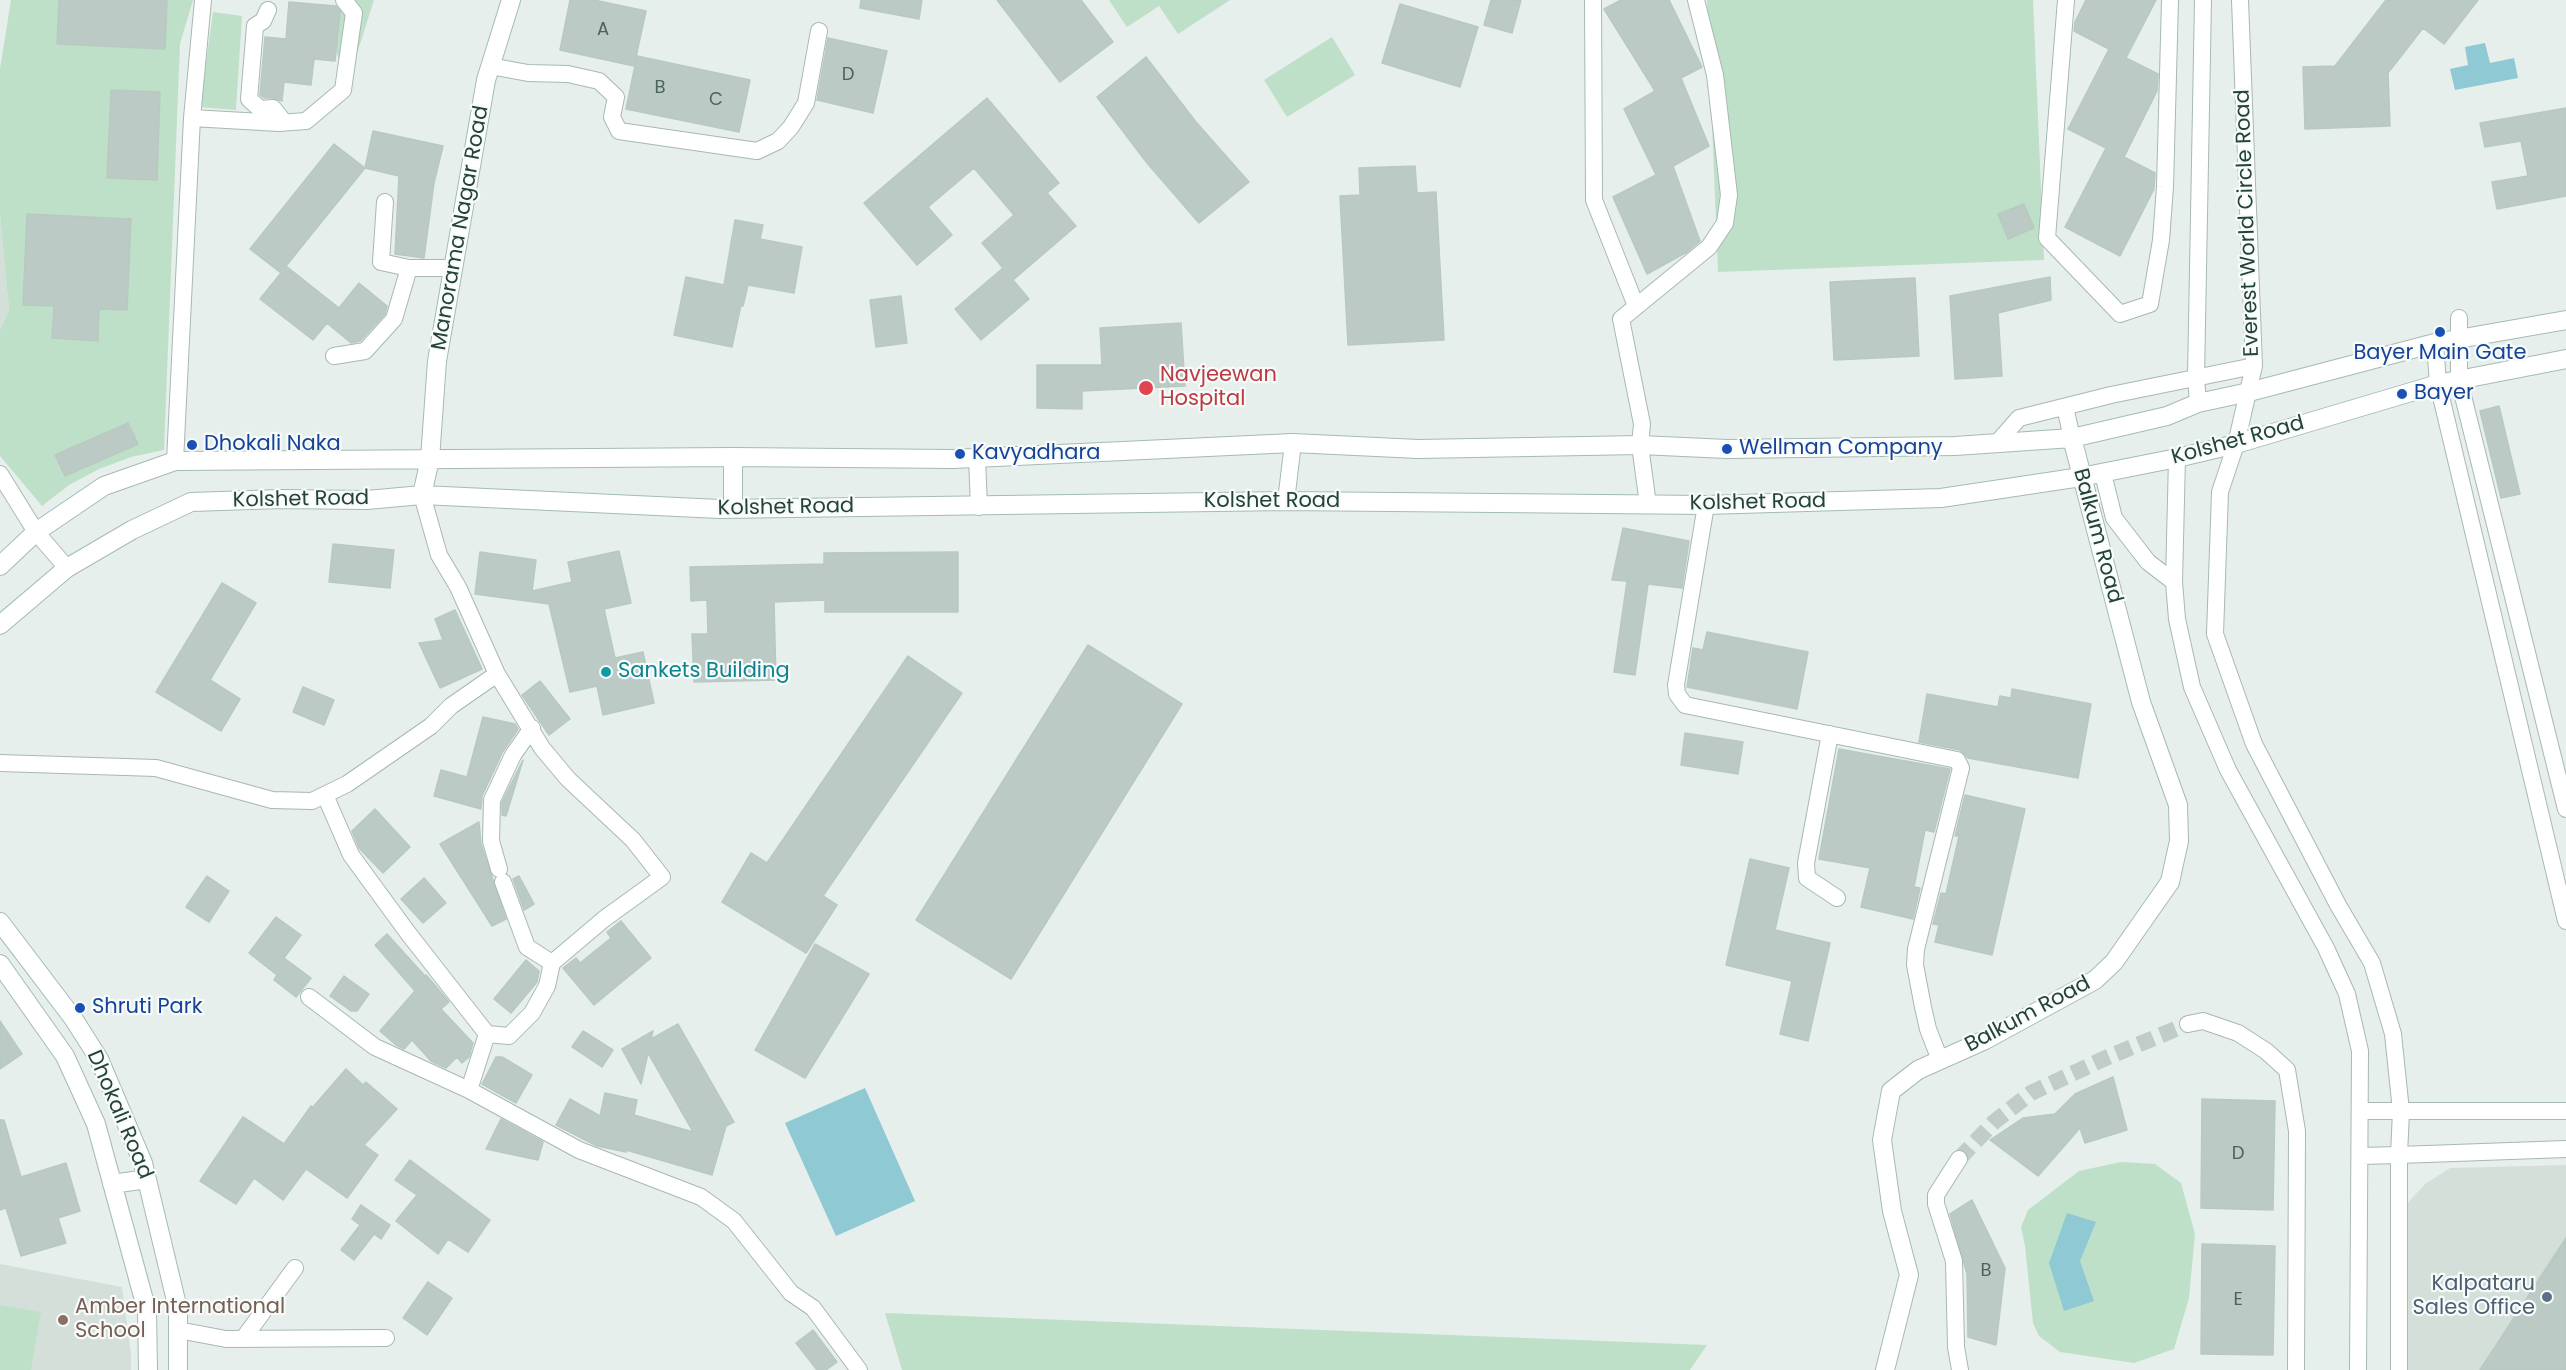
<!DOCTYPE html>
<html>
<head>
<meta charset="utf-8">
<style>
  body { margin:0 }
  canvas { display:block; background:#e6efeb }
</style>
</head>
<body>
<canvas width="2566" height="1370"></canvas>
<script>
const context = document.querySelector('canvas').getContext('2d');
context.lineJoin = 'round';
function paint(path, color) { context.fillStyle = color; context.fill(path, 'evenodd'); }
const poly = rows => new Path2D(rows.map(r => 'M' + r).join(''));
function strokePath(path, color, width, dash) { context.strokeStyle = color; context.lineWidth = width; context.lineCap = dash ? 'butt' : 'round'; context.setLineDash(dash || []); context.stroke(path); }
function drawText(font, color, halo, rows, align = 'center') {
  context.font = font + ' Poppins,sans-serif'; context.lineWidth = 4.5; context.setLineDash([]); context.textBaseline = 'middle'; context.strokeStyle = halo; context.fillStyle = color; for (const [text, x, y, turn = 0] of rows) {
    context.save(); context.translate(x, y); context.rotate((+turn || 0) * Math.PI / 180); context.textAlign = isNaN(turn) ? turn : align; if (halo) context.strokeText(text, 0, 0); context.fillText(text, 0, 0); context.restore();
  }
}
const built = poly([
  [0,215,9,310,0,330],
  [2566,1165,2566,1370,2406,1370,2405,1206,2425,1184,2450,1168],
  [0,1264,122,1287,131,1354,131,1370,0,1370]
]);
const green = poly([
  [11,0,193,0,180,44,164,450,131,457,99,469,69,485,42,506,0,456,0,330,9,310,0,215,0,69],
  [340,0,374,0,354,63,343,61,338,57,336,50],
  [1109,0,1230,0,1178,34,1159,6,1127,27],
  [1707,0,2033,0,2044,260,1718,272],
  [213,12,242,16,236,110,200,107],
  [1332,37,1355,75,1287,117,1264,80],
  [2121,1162,2155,1164,2181,1183,2195,1234,2189,1298,2174,1349,2134,1363,2060,1352,2039,1336,2033,1323,2025,1246,2021,1227,2028,1210,2079,1171],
  [0,1305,41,1312,31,1370,0,1370],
  [885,1313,1707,1345,1690,1370,902,1370]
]);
const water = poly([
  [2485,43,2490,63,2514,58,2518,78,2455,90,2450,69,2468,65,2465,47],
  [865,1088,915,1201,836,1236,785,1123],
  [2067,1213,2096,1222,2080,1261,2094,1301,2064,1311,2049,1263]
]);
const building = poly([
  [59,0,167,0,165,49,57,44,59,0],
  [570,0,594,0,646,11,634,66,560,50,570,0],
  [861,0,922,0,919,19,860,8,861,0],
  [997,0,1081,0,1113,42,1060,82,997,0],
  [1491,0,1521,0,1512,33,1484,25,1491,0],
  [1621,0,1669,0,1702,67,1681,78,1709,146,1673,166,1700,241,1687,252,1647,274,1613,197,1656,175,1624,109,1655,91,1604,9,1621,0],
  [2086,0,2156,0,2126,58,2158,74,2157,91,2124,157,2155,173,2154,189,2120,256,2065,227,2106,148,2068,129,2109,49,2074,31,2075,22,2086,0],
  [2386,0,2478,0,2444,44,2423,28,2388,73,2390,126,2305,129,2303,67,2335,66,2386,0],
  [289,2,336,6,340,11,335,61,314,59,311,85,284,82,282,101,273,98,264,98,260,95,265,37,286,39,289,2],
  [1400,4,1478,27,1460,87,1382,63,1400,4],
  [828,38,887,51,873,113,817,100,828,38],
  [637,56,750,80,739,132,626,109,637,56],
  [1146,57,1196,122,1249,182,1199,223,1147,163,1097,97,1146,57],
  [111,90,160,92,157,180,107,178,111,90],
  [987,98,1059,183,1047,193,1076,226,1013,280,1029,299,981,340,955,309,1003,268,982,243,1014,215,974,168,928,207,952,235,917,265,864,203,987,98],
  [2566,108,2566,196,2497,209,2492,182,2528,176,2521,141,2485,147,2480,123,2566,108],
  [373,131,443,146,434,183,424,258,395,254,399,176,365,168,373,131],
  [334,144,365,168,286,266,339,308,359,283,387,306,385,314,360,341,351,343,327,323,313,340,260,299,281,273,250,249,334,144],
  [1415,166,1417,193,1436,192,1444,340,1348,345,1340,196,1360,195,1359,168,1415,166],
  [2024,204,2034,228,2008,239,1998,214,2024,204],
  [27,214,131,219,127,310,99,309,98,341,52,338,54,306,23,305,27,214],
  [735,220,763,225,760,239,802,247,794,293,748,285,743,306,741,305,732,347,674,335,686,277,724,285,735,220],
  [2050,277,2051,300,1998,313,2002,376,1955,379,1950,296,2050,277],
  [1915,278,1919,356,1834,360,1830,282,1915,278],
  [901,296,907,343,876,347,870,300,901,296],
  [1181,323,1185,386,1082,391,1082,409,1037,408,1037,365,1102,365,1100,328,1181,323],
  [2499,406,2520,494,2501,498,2480,411,2499,406],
  [128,423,138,444,65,476,55,455,128,423],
  [1623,528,1689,541,1682,588,1648,584,1635,675,1614,672,1627,581,1612,580,1623,528],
  [333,544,394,550,390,588,329,582,333,544],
  [619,551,631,603,604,609,615,658,643,652,654,703,603,715,597,686,570,692,549,604,475,594,480,552,536,560,532,591,572,582,568,562,619,551],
  [958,552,958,612,825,612,825,600,774,602,776,680,694,682,692,634,708,634,707,600,691,601,690,567,824,564,824,553,958,552],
  [222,583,256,603,210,680,240,699,221,731,156,692,222,583],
  [455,610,482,669,440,688,419,643,443,640,435,619,455,610],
  [1707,632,1808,652,1797,709,1687,687,1693,648,1703,650,1707,632],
  [1088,645,1182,704,1011,979,916,920,1088,645],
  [908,656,962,693,823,896,837,905,806,953,722,902,751,853,767,863,908,656],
  [540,681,570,719,549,735,522,695,540,681],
  [303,687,334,700,324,725,293,712,303,687],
  [2012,689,2091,704,2078,778,1968,758,1960,750,1919,742,1927,694,1998,707,2000,696,2011,698,2012,689],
  [483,717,515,724,518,729,503,751,482,796,481,809,434,796,441,770,467,777,483,717],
  [1685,733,1743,742,1738,774,1681,765,1685,733],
  [1839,749,1950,769,1934,832,1925,830,1914,887,1920,888,1913,919,1861,907,1870,868,1819,859,1839,749],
  [523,760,506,816,502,815,502,802,523,760],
  [1965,795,2025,809,1992,955,1935,942,1939,925,1933,924,1941,893,1946,894,1959,836,1955,836,1965,795],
  [375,809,410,847,383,873,359,848,352,831,375,809],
  [479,822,481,844,506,919,492,926,440,844,479,822],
  [1750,859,1789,868,1775,930,1830,943,1808,1041,1780,1034,1792,981,1726,965,1750,859],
  [207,876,229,891,209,922,186,907,207,876],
  [519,876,534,904,524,910,513,879,519,876],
  [424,878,446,903,423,923,401,899,424,878],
  [276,917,301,935,284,958,311,978,296,997,274,980,277,975,249,953,276,917],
  [621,921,651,958,594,1005,563,968,576,958,580,963,611,938,607,932,621,921],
  [387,934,425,976,426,975,434,984,449,1002,441,1009,473,1043,469,1057,462,1063,457,1057,446,1068,431,1061,412,1040,404,1049,396,1045,380,1031,415,991,375,945,387,934],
  [815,944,869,974,805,1078,755,1050,815,944],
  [526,960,539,971,537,982,511,1013,494,999,526,960],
  [344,976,369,994,357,1011,351,1011,330,996,344,976],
  [0,1021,22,1054,0,1069,0,1021],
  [678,1024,734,1122,726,1126,712,1175,626,1150,626,1152,597,1146,556,1125,570,1099,600,1116,605,1093,637,1100,634,1115,693,1132,648,1053,641,1084,622,1049,653,1031,651,1039,678,1024],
  [583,1031,613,1050,602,1067,572,1047,583,1031],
  [496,1057,502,1057,532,1075,516,1103,482,1084,496,1057],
  [346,1069,363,1085,366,1082,397,1109,364,1145,378,1155,347,1198,306,1169,283,1200,254,1178,236,1204,200,1181,243,1117,284,1144,311,1106,313,1107,346,1069],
  [2113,1077,2127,1130,2085,1143,2080,1128,2038,1176,1990,1140,2023,1118,2055,1114,2075,1094,2113,1077],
  [2202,1099,2275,1101,2273,1210,2201,1208,2202,1099],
  [501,1119,543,1142,538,1160,486,1149,501,1119],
  [0,1120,4,1120,21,1177,66,1163,80,1211,58,1218,66,1243,21,1256,6,1208,0,1210,0,1120],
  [410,1160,490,1220,468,1252,448,1239,438,1254,396,1221,417,1195,395,1180,410,1160],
  [1972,1200,2005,1268,1996,1345,1968,1337,1967,1274,1950,1214,1972,1200],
  [361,1205,390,1225,381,1239,374,1234,354,1260,341,1250,360,1225,352,1219,361,1205],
  [2566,1238,2566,1370,2480,1370,2566,1238],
  [2202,1244,2275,1246,2273,1355,2201,1354,2202,1244],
  [428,1282,452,1298,427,1335,403,1318,428,1282],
  [813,1330,837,1362,826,1370,817,1370,796,1343,813,1330]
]);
const streetTunnel = poly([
  [1959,1159,1994,1122,2031,1093,2108,1057,2188,1024]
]);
const street = poly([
  [1593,0,1594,200,1636,306],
  [2066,0,2047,238,2120,314,2150,304,2161,240,2165,187,2170,0],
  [2240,0,2254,366,2236,444,2220,492,2215,634,2254,744,2338,905,2372,963,2393,1034,2401,1111,2399,1155,2360,1156],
  [268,10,263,21,255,26,249,99,260,109,273,108,281,118,279,123],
  [490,66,528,73,568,74,599,81,616,97,612,117,619,131,757,151,778,141,791,127,806,103,819,31],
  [192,118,279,123,306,121,343,90,354,13,344,0],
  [409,268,454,268],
  [2459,318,2459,380,2566,809],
  [2435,343,2438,384,2566,921],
  [334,356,365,351,394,319,409,268,381,262,385,202],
  [2198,403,2196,377,2203,0],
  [2065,407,2072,438],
  [1997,443,2019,418,2111,395,2254,366],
  [977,458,979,507],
  [2177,458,2174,582,2177,619,2192,687,2228,770,2326,948,2347,994,2360,1051,2358,1370],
  [175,461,192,118,203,0],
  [0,474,36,532,67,568],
  [2103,474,2114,518,2148,562,2174,582],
  [422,495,439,555,458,587,497,674,542,748,568,779,633,840,662,877,604,919,552,963],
  [1286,501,1293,443],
  [1648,505,1640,445,1642,424,1621,319,1709,247,1725,223,1729,195,1715,75,1696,0],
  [1706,505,1676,685,1677,694,1685,705,1957,760,1961,768,1916,949,1915,965,1923,1007,1928,1029,1940,1060],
  [1830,734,1806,863,1807,878,1837,898],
  [0,763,156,768,272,800,312,801,347,784,431,726,451,706,497,674],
  [325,795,351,855,408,933,487,1034,469,1090,579,1150,701,1197,734,1221,791,1293,813,1308,859,1370],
  [499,869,491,841,492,800,513,755,532,728],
  [503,882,527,947,552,963],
  [309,997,375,1047,469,1090],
  [2188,1024,2203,1021,2238,1033,2266,1051,2287,1070,2297,1131,2296,1370],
  [487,1034,509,1036,532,1013,547,986,552,963],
  [2361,1111,2566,1111],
  [1959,1159,1936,1195,1936,1204,1954,1261,1956,1347,1960,1370],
  [178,1330,226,1339,386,1338],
  [243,1339,295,1268],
  [2399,1370,2399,1155,2566,1149]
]);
const secondary = poly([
  [422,495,430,459,437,361,486,80,511,0],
  [733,509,733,457],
  [0,566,36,532,104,486,175,461,733,457,953,459,1293,443,1418,449,1640,445,1727,449,1955,446,2072,438,2167,416,2198,403,2249,392,2435,343,2566,320],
  [0,625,67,568,132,530,191,502,282,499,367,500,422,495,720,509,1286,501,1706,505,1941,498,2081,477,2177,458,2236,444,2438,384,2566,359],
  [0,922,73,1018,99,1059,143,1163,178,1309,178,1370],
  [0,964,65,1056,96,1124,147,1311,148,1370],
  [112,1184,147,1179],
  [1885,1370,1909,1275,1892,1211,1882,1140,1891,1091,1918,1070,1985,1040,2095,980,2114,962,2170,882,2179,841,2178,805,2141,702,2072,438]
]);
const markers = [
  [2440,332,6,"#1a4fb4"],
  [1146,388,8,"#e0444e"],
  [2402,394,6,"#1a4fb4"],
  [192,445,6,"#1a4fb4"],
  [1727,449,6,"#1a4fb4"],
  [960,454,6,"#1a4fb4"],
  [606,672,6,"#0f9aa8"],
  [80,1008,6,"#1a4fb4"],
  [2547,1297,6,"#5c6f8a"],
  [63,1320,6,"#8d6e63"]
];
const numberNames = [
  ["A",603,30],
  ["D",848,75],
  ["B",660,88],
  ["C",716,100],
  ["D",2238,1154],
  ["B",1986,1271],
  ["E",2238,1300]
];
const streetNames = [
  ["Everest World Circle Road",2248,223,-92],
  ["Manorama Nagar Road",461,228,-80],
  ["Kolshet Road",2238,441,-15],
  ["Kolshet Road",301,500,-1],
  ["Kolshet Road",1272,502],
  ["Kolshet Road",1758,503,-1],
  ["Kolshet Road",786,508,-1],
  ["Balkum Road",2097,536,75],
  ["Balkum Road",2028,1015,-28],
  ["Dhokali Road",119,1115,67]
];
const transitNames = [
  ["Bayer Main Gate",2440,354,"center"],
  ["Bayer",2414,394],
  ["Dhokali Naka",204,445],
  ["Wellman Company",1739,449],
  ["Kavyadhara",972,454],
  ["Shruti Park",92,1008]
];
const healthNames = [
  ["Navjeewan",1160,376],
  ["Hospital",1160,400]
];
const cultureNames = [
  ["Sankets Building",618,672]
];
const serviceNames = [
  ["Kalpataru",2535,1285],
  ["Sales Office",2535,1309]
];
const educationNames = [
  ["Amber International",75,1308],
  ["School",75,1332]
];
paint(built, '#d4dfda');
paint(green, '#bfe0c8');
paint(water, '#8ec9d4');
paint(building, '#bbcac4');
strokePath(building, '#b8c9c2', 1.5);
strokePath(streetTunnel, '#bfccc8', 16, [16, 8]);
strokePath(street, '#a8b8b2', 18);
strokePath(secondary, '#a4bbb3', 20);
strokePath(street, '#fff', 16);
strokePath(secondary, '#fff', 18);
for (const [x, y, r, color] of markers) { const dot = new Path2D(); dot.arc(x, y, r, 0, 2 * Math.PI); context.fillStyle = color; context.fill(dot); strokePath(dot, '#f7fbf9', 2); }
drawText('18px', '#4a645c', null, numberNames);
drawText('21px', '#24423a', '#f7fbf9', streetNames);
drawText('21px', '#164399', '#f7fbf9', transitNames, 'left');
drawText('21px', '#be3a42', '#f7fbf9', healthNames, 'left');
drawText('21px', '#0d838f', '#f7fbf9', cultureNames, 'left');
drawText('21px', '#4e5e75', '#f7fbf9', serviceNames, 'right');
drawText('21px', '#785e54', '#f7fbf9', educationNames, 'left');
</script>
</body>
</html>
